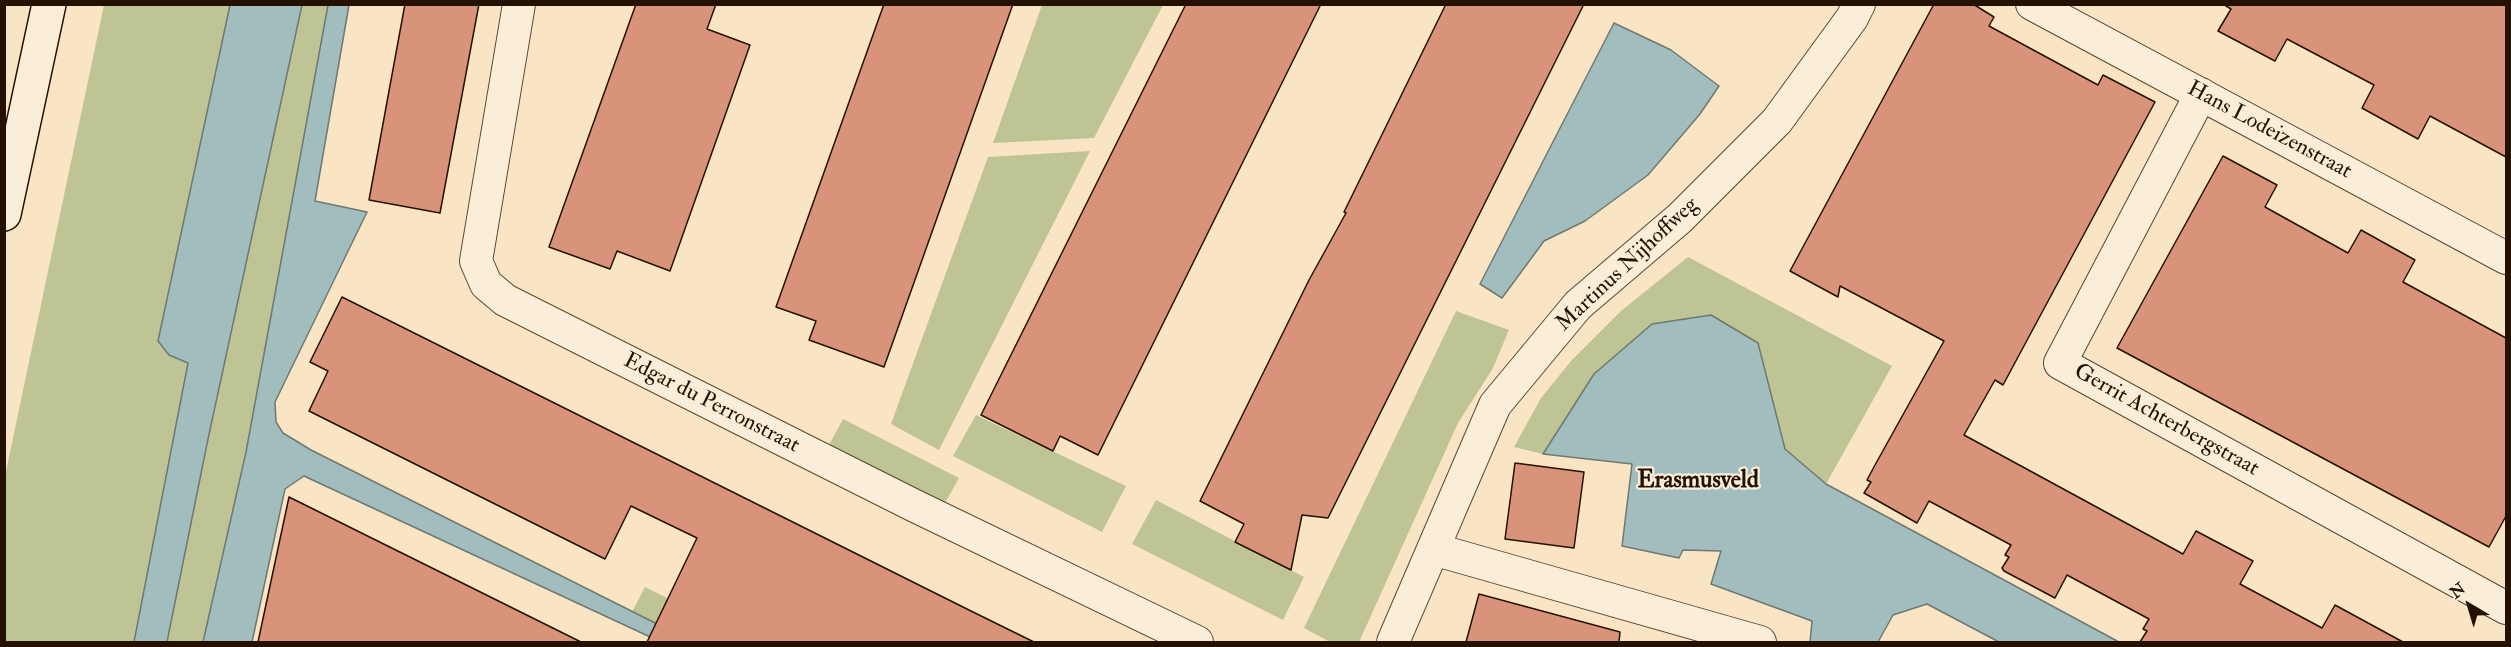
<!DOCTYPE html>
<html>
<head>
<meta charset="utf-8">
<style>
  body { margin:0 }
  #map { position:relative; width:2511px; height:647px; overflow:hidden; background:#f9e5c4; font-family:"IM FELL Double Pica",serif }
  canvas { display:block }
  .frame { position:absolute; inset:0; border:6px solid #251101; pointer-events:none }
  .north { position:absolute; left:2439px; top:575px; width:60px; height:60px; -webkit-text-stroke:4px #fbeed9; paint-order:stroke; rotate:322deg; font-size:16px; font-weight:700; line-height:24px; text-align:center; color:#251101 }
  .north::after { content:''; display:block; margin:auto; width:21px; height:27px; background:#251101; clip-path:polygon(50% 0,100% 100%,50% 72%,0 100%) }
</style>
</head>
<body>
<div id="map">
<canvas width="2511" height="647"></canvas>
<div class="frame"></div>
<div class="north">N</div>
</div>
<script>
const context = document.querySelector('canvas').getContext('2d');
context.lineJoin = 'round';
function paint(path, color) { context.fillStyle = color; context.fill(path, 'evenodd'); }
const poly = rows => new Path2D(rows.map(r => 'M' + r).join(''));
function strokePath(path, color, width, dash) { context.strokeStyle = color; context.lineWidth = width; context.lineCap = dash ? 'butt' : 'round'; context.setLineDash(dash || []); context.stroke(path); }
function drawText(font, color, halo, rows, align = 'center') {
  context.font = font + ' "IM FELL Double Pica",serif'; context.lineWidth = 4.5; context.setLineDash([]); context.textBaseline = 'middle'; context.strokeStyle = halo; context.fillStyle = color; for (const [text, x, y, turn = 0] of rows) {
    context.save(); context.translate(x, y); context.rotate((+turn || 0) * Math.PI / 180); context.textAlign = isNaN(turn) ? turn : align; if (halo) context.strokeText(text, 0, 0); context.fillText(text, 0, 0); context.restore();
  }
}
const green = poly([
  [104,5,230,5,158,341,169,355,188,363,134,642,5,642,5,476],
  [302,5,328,5,246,452,203,642,167,642,208,439],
  [1042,5,1163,5,1094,138,993,143],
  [1090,151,939,450,891,424,988,157],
  [1688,257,1892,366,1826,484,1785,449,1758,343,1594,374,1543,454,1514,447,1541,398,1571,361,1621,311],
  [1456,311,1509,330,1493,368,1458,423,1359,642,1330,642,1304,628],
  [976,415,1126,486,1102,532,953,456],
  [843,419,959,478,945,503,829,445],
  [1156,500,1304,577,1283,620,1132,544],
  [645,587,755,642,693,642,632,612]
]);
const water = poly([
  [230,5,302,5,208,439,167,642,134,642,188,363,169,355,158,341,230,5],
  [328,5,349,5,315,201,367,212,275,402,276,422,283,433,311,450,693,642,661,642,304,476,285,489,252,642,203,642,246,452,328,5],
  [1614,23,1671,50,1719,86,1700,114,1648,175,1585,221,1544,241,1502,298,1480,284,1614,23],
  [1711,315,1758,343,1785,449,1826,484,2119,642,1999,642,1927,604,1893,615,1878,642,1810,642,1812,621,1711,584,1721,551,1683,550,1679,558,1622,546,1632,464,1543,454,1594,374,1652,324,1711,315]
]);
const building = poly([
  [405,4,479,4,440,213,369,200,405,4],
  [636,4,716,4,707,29,750,45,670,271,617,251,610,269,549,247,636,4],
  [884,4,1013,4,884,367,809,340,816,321,776,307,884,4],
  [1186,4,1321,4,1098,455,1060,436,1053,451,981,415,1186,4],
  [1446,4,1584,4,1328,518,1302,515,1291,570,1235,542,1244,524,1200,501,1309,280,1346,213,1344,212,1446,4],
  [1934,4,1973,4,1994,17,1989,26,2098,85,2103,75,2155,102,2003,385,1995,380,1964,435,2183,554,2196,531,2253,561,2240,584,2322,628,2335,605,2403,642,2140,642,2147,631,2143,629,2149,619,2067,575,2055,598,2004,571,2002,568,2009,557,2005,555,2011,545,1929,501,1917,523,1864,493,1871,482,1867,480,1875,465,1944,341,1840,286,1838,297,1790,271,1934,4],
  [2223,4,2506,4,2506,157,2430,116,2418,139,2362,108,2374,85,2287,39,2275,61,2218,31,2231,9,2223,4],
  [2223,156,2277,185,2265,207,2348,253,2361,230,2415,260,2403,282,2506,338,2506,516,2489,547,2117,348,2223,156],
  [342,297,971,611,1034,642,647,642,697,538,631,506,605,559,309,411,328,371,310,362,342,297],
  [1515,463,1584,472,1574,548,1505,539,1515,463],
  [289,497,428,566,581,642,258,642,289,497],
  [1479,594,1620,632,1619,642,1466,642,1479,594]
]);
const street = poly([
  [519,4,476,261,486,284,505,300,682,389,915,506,1197,642],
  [2032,4,2506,258],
  [2201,94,2060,363,2506,608],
  [1433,549,1760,642],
  [1393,642,1495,405,1578,305,1680,218,1777,121,1852,18,1859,4]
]);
const secondary = poly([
  [4,214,49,4]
]);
const streetNames = [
  ["Hans Lodeizenstraat",2269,131,28],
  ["Martinus Nijhoffweg",1628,265,-43],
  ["Edgar du Perronstraat",711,404,27],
  ["Gerrit Achterbergstraat",2166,421,29]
];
const neighbourhoodNames = [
  ["Erasmusveld",1698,482]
];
paint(green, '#bec494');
paint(water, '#a1bdbd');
strokePath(water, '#6f7872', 1.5);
paint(building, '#d9937b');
strokePath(building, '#251101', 1.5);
strokePath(street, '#5a4632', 34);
strokePath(secondary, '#251101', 36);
strokePath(street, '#fbeed9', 32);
strokePath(secondary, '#fbeed9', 33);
drawText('22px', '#251101', '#fbeed9', streetNames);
drawText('bold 24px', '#251101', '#fbeed9', neighbourhoodNames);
</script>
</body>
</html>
